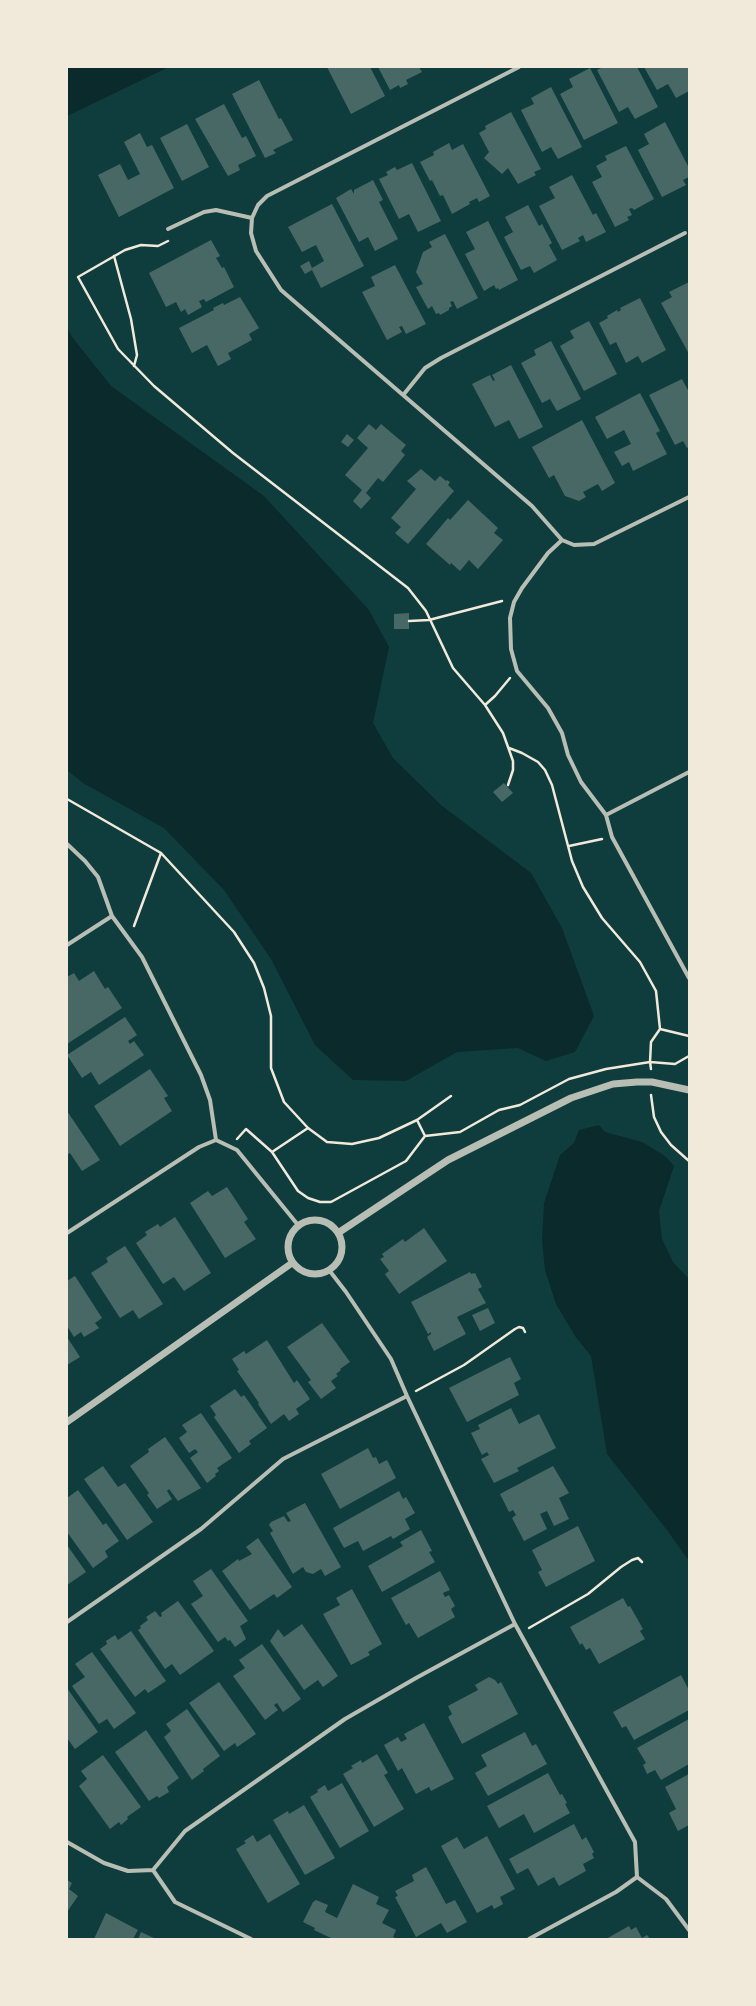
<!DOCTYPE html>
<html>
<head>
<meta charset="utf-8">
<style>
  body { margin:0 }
  #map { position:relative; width:756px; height:2006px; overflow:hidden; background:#0f3d3e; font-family:Raleway,sans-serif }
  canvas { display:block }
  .frame { position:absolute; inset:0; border:68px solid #f1e9da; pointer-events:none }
</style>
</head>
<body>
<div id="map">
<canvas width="756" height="2006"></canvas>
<div class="frame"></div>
</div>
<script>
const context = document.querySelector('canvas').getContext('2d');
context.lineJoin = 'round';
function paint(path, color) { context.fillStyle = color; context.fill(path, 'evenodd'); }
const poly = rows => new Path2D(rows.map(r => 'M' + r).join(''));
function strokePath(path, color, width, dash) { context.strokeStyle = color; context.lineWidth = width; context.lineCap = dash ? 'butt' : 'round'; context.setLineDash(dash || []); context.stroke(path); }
const water = poly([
  [67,67,169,67,67,116],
  [67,327,72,337,111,386,264,496,369,610,389,647,373,723,393,758,441,805,531,873,562,928,594,1016,575,1052,546,1061,518,1048,457,1052,406,1081,353,1080,315,1045,271,959,224,890,164,828,83,783,67,770],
  [599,1125,605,1132,642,1142,665,1156,674,1166,659,1211,662,1239,673,1262,689,1279,689,1561,667,1530,607,1454,591,1356,575,1336,556,1304,545,1270,542,1240,544,1203,560,1155,574,1143,579,1130]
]);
const building = poly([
  [327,67,370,67,385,96,351,114],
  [378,67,419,67,422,72,406,80,408,84,400,88,399,85,390,90],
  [603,67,637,67,658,107,635,119,628,107,619,112,597,70],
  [644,67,689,67,689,91,676,98,668,84,657,90],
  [590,68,618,123,584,140,560,94,573,87,569,79],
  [259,80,279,119,281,118,293,140,273,150,276,153,265,158,232,94],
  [551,87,582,147,558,159,551,147,542,152,521,110,534,104,531,98],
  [224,104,242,138,246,136,256,156,238,165,240,170,228,176,195,119],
  [511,112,541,169,534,172,536,175,518,184,508,168,502,174,484,158,489,152,479,133,486,129,485,126],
  [665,122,689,168,689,177,683,180,686,185,662,197,638,150,649,144,644,134],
  [187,124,209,167,182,181,160,138],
  [140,133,147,147,152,145,174,188,119,217,98,175,120,164,128,180,140,174,124,142],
  [449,143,452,150,463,144,490,196,479,202,477,198,469,202,470,204,452,214,443,195,440,196,432,180,430,181,420,162,434,155,433,152],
  [626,146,654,199,634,210,632,208,629,209,632,215,627,217,629,220,615,227,592,182,602,177,596,166,607,160,605,156],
  [412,163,441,221,418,232,409,214,399,219,379,179,388,175,386,172,395,167,397,170],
  [572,175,593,215,596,213,606,232,586,242,583,235,578,238,580,241,562,250,539,206,555,198,549,187],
  [373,180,383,200,379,202,398,239,375,251,368,237,359,242,336,198,351,189,354,194,354,190],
  [332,204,364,266,321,288,312,270,305,274,300,266,309,261,312,268,324,261,316,245,302,252,288,227],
  [528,205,539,226,542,224,552,243,549,245,557,260,534,273,530,266,521,270,504,237,513,232,505,217],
  [488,221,518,280,499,290,498,288,496,289,494,285,484,291,465,254,475,249,466,232],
  [445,234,478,298,457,309,453,301,450,302,452,306,449,308,449,310,440,315,439,313,436,314,432,306,428,309,416,287,423,284,416,272,423,252,432,247,429,242],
  [211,240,220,256,216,258,222,268,224,267,234,287,206,302,204,299,199,301,202,307,188,315,185,309,181,312,176,302,166,307,149,273],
  [395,265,426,324,406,334,402,326,399,327,402,332,387,340,362,292,375,286,371,277],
  [689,282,689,354,661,303,672,297,669,292],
  [240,297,259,328,249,334,252,340,228,353,231,359,218,366,207,345,192,353,179,328,214,310,213,308,223,303,224,305],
  [640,298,666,350,642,363,638,356,626,363,616,342,610,345,599,323,608,318,607,316,617,310,618,312,621,310,620,308],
  [589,321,617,374,584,391,560,346,574,338,570,331],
  [551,341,581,399,557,411,550,399,542,403,521,363,536,355,534,350],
  [511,365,543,427,519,439,509,420,495,427,472,384,490,375,493,381,495,380,492,375],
  [682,379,689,392,689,447,687,448,683,441,675,445,649,395],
  [640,393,660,431,656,433,667,454,633,471,629,462,622,466,614,452,631,444,624,430,607,439,595,417],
  [582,420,615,483,602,491,598,484,583,492,586,497,579,501,565,496,554,475,549,478,532,447],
  [369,424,376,430,381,424,406,445,401,451,405,455,383,482,378,478,366,493,371,498,361,509,353,501,362,490,345,475,368,448,357,438],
  [347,434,354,440,348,447,341,442],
  [421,469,435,481,440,476,446,481,447,480,450,482,448,485,454,491,408,544,395,533,401,527,391,518,416,489,407,481],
  [468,500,498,528,494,533,503,540,478,569,469,560,460,571,451,563,450,565,426,544,448,518,450,520],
  [409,613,409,629,394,629,394,614],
  [504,783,513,793,502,802,493,792],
  [94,971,105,989,108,987,122,1008,67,1044,67,977,74,973,79,981],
  [125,1017,137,1035,128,1041,130,1044,134,1041,144,1055,99,1085,91,1072,82,1078,67,1055],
  [150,1069,168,1096,164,1098,172,1111,120,1146,94,1106],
  [67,1111,100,1160,82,1171,70,1153,67,1155],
  [227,1187,248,1219,244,1222,256,1239,225,1258,190,1203,208,1191,212,1196],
  [175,1217,211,1273,184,1291,174,1277,163,1284,136,1243,147,1235,145,1232,158,1224,160,1227],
  [424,1228,447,1261,399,1294,385,1274,389,1271,380,1259,384,1257,382,1254,403,1239,405,1242],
  [125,1246,163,1304,139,1319,133,1310,120,1318,91,1273,108,1262,106,1258],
  [470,1272,471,1274,475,1273,482,1287,478,1289,486,1303,457,1317,466,1334,434,1351,427,1337,431,1334,431,1332,428,1334,411,1302],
  [75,1276,102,1318,95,1323,99,1328,84,1337,81,1332,74,1337,67,1326,67,1281],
  [488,1308,495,1323,480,1331,472,1315],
  [322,1323,350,1362,340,1369,341,1370,336,1374,338,1376,331,1381,336,1388,321,1399,308,1382,311,1380,287,1347],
  [67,1337,80,1357,67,1365],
  [267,1340,294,1383,297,1380,310,1399,296,1409,299,1414,289,1421,284,1414,271,1424,258,1404,259,1403,237,1371,239,1370,232,1359,244,1351,246,1354],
  [510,1357,521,1379,514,1383,519,1395,467,1422,449,1388],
  [235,1389,241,1397,244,1395,267,1428,249,1441,251,1444,239,1453,214,1417,216,1415,210,1406],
  [511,1408,519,1424,539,1414,556,1448,517,1468,519,1471,494,1483,481,1459,489,1455,487,1452,482,1455,471,1433,480,1429,478,1425],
  [201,1413,232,1458,217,1468,219,1471,215,1474,216,1476,207,1483,190,1458,198,1452,195,1449,189,1453,179,1438,187,1432,182,1425],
  [165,1437,201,1488,178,1501,169,1489,167,1491,172,1499,157,1509,147,1495,149,1493,130,1466,149,1452,148,1449],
  [368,1448,373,1458,376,1457,379,1464,387,1460,396,1478,340,1509,321,1474],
  [103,1466,118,1487,125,1483,153,1522,127,1540,84,1479],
  [553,1466,569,1493,559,1498,569,1519,554,1526,547,1511,540,1514,547,1529,524,1541,512,1518,516,1515,513,1510,509,1512,500,1494],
  [78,1490,103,1525,106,1523,119,1541,105,1551,108,1557,93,1568,67,1532,67,1498],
  [399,1491,403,1499,406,1497,415,1513,405,1519,410,1529,393,1539,391,1536,363,1551,358,1541,344,1548,333,1528],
  [305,1503,341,1567,325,1576,321,1569,313,1574,306,1572,303,1567,293,1574,270,1533,273,1531,269,1525,271,1522,284,1516,288,1522,291,1521,286,1513],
  [578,1526,595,1561,546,1587,538,1572,542,1570,532,1550],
  [421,1530,432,1551,429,1552,435,1562,382,1592,368,1566,403,1546,400,1542],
  [258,1538,292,1587,277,1598,274,1594,250,1610,222,1571,238,1559,239,1561,252,1554,246,1547],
  [67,1545,86,1572,67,1585],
  [211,1569,248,1621,240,1626,246,1639,235,1647,230,1640,228,1641,225,1637,218,1642,191,1604,203,1596,193,1581],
  [440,1571,450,1590,443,1593,445,1597,449,1595,455,1606,451,1609,455,1617,418,1638,409,1623,406,1625,391,1598],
  [352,1589,382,1644,368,1652,370,1655,351,1665,323,1614,340,1605,336,1598],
  [623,1598,628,1607,630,1606,643,1629,640,1631,645,1639,599,1664,590,1648,586,1650,582,1643,580,1645,570,1627],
  [178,1601,214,1651,180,1675,172,1664,165,1669,138,1630,141,1628,140,1626,148,1620,146,1617,155,1611,160,1617,162,1616,161,1613],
  [302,1624,338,1676,323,1687,318,1680,304,1690,270,1641,278,1629,284,1637],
  [131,1631,166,1681,148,1693,145,1689,135,1697,100,1649,107,1644,106,1641,115,1635,118,1640],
  [262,1644,301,1699,283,1712,277,1703,274,1705,278,1710,265,1720,233,1676,245,1668,239,1660],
  [92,1652,136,1713,114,1729,107,1719,99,1724,72,1686,85,1677,75,1664],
  [681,1675,689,1690,689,1710,634,1740,626,1726,622,1728,613,1712],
  [489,1677,495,1680,498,1684,501,1682,518,1714,462,1744,448,1717,452,1714,448,1706,478,1690,475,1685],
  [219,1682,256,1734,237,1747,235,1743,224,1751,189,1703],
  [67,1688,98,1732,75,1749,67,1738],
  [187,1709,220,1756,203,1769,204,1771,192,1780,164,1737,171,1731,166,1724],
  [689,1719,689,1764,661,1780,655,1770,647,1774,643,1765,646,1763,637,1748],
  [424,1723,454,1779,431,1791,429,1787,416,1794,402,1768,398,1771,384,1745,398,1737,401,1742,407,1739,404,1734],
  [146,1730,179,1778,167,1787,169,1792,159,1798,157,1796,149,1801,115,1752],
  [525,1732,532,1746,536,1744,547,1764,488,1796,475,1773,487,1766,481,1755],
  [377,1754,388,1773,384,1775,404,1809,374,1827,343,1774,353,1768,351,1766,361,1760,362,1763],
  [103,1755,141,1807,127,1817,128,1819,121,1825,119,1822,110,1829,79,1786,87,1779,81,1771],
  [548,1773,560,1795,562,1794,567,1803,565,1804,570,1813,534,1833,524,1814,499,1828,487,1806],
  [689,1774,689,1825,678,1831,669,1813,676,1809,665,1787],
  [342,1783,369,1831,340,1848,310,1797,318,1792,317,1790,325,1785,328,1791],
  [304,1805,335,1858,305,1875,273,1820,288,1811,289,1814],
  [574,1824,582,1840,586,1837,594,1852,592,1854,594,1858,583,1864,586,1871,559,1886,554,1877,538,1886,528,1868,517,1874,509,1859],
  [270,1834,300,1884,268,1903,236,1849,246,1843,244,1841,253,1835,257,1842],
  [487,1836,515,1889,500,1897,503,1904,494,1909,492,1905,477,1913,441,1846,457,1837,464,1849],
  [426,1867,446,1904,455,1900,467,1922,447,1933,441,1923,416,1937,395,1897,398,1896,395,1891,414,1881,412,1875],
  [67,1880,72,1883,69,1889,78,1896,67,1912],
  [353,1884,379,1897,376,1904,389,1910,382,1923,396,1930,393,1937,398,1939,333,1939,314,1930,315,1928,303,1922,313,1902,316,1900,328,1905,325,1912,337,1918],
  [106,1913,138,1930,133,1939,94,1939],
  [629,1926,631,1930,636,1927,642,1938,647,1935,650,1939,606,1939],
  [141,1932,156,1939,138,1939]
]);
const path = poly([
  [168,241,158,246,141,245,125,250,78,277,118,349,154,386,233,453,408,588,426,611,453,668,485,705,503,733,513,761,513,770,508,785],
  [114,256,131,319,137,355,134,366],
  [409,621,429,620,502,601],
  [485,705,495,696,510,678],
  [509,748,522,753,538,762,545,770,552,785,572,861,583,887,602,918,640,962,656,991,660,1029,651,1042,650,1062,675,1064,689,1056],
  [67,799,161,853,234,932,254,963,264,988,271,1016,271,1068,284,1102,308,1128,327,1142,352,1144,379,1138,417,1120,451,1096],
  [569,846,602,839],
  [134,926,161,853],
  [660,1029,689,1036],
  [651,1095,654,1117,661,1132,671,1145,689,1161],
  [417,1120,425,1136],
  [237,1139,246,1129,272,1152,298,1191,308,1198,320,1202,331,1202,406,1161,425,1136,460,1132,499,1110,520,1105,569,1079,606,1069,650,1062,651,1069],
  [272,1152,308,1128],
  [416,1391,464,1365,515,1329,519,1327,523,1328,525,1332],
  [529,1628,588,1594,621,1567,632,1560,638,1558,642,1562]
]);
const minor = poly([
  [519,67,267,196,258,205,252,218,251,233,256,251,281,290,532,506,562,540],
  [168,229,204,212,216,210,252,218],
  [404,394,425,368,441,358,685,233],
  [689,497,594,544,574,545,562,540,548,553,522,588,514,602,510,618,511,649,517,671,548,708,562,733,568,755,581,782,606,815,612,837,689,978],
  [606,815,689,772],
  [67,844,85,861,98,877,112,916,142,957,201,1075,210,1100,216,1140],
  [67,945,112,916],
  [216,1140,237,1150,298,1225],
  [67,1233,199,1147,216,1140],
  [329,1270,346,1292,391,1359,407,1396,515,1624,635,1842,637,1877],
  [67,1622,201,1529,283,1459,407,1396],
  [67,1842,104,1863,128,1871,153,1870],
  [153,1870,185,1831,345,1719,416,1678,515,1624],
  [153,1870,175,1902,251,1939],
  [637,1877,666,1899,689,1930],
  [529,1939,616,1892,637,1877]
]);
const tertiary = poly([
  '288 1247a27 27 0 1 1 54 0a27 27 0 1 1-54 0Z',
  [338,1233,448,1160,571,1098,613,1084,637,1082,652,1082,689,1090],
  [67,1422,292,1263]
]);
paint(water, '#0a2a2b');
paint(building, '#486865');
strokePath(path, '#f1e9da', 2.5);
strokePath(minor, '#b8beb3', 4);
strokePath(tertiary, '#b8beb3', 7);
</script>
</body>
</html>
